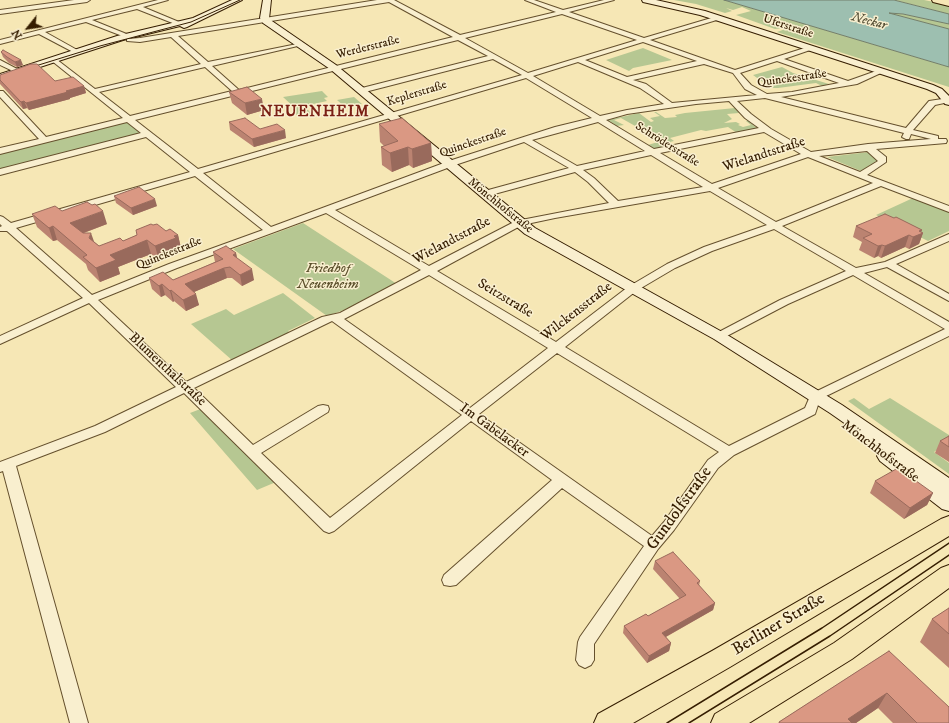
<!DOCTYPE html>
<html>
<head>
<meta charset="utf-8">
<style>
  body { margin:0 }
  #map { position:relative; width:949px; height:723px; overflow:hidden; background:#f6e7b5; font-family:"IM FELL DW Pica",serif }
  canvas { display:block }
  .north { position:absolute; left:8px; top:8px; width:40px; height:40px; -webkit-text-stroke:3px #f9efcf; paint-order:stroke; rotate:240deg; font-size:11px; font-weight:700; line-height:16px; text-align:center; color:#351d00 }
  .north::after { content:''; display:block; margin:auto; width:14px; height:18px; background:#351d00; clip-path:polygon(50% 0,100% 100%,50% 72%,0 100%) }
</style>
</head>
<body>
<div id="map">
<canvas width="949" height="723"></canvas>
<div class="north">N</div>
</div>
<script>
const context = document.querySelector('canvas').getContext('2d');
context.lineJoin = 'round';
function paint(path, color) { context.fillStyle = color; context.fill(path, 'evenodd'); }
const poly = rows => new Path2D(rows.map(r => 'M' + r).join(''));
function strokePath(path, color, width, dash) { context.strokeStyle = color; context.lineWidth = width; context.lineCap = dash ? 'butt' : 'round'; context.setLineDash(dash || []); context.stroke(path); }
function drawText(font, color, halo, rows, align = 'center') {
  context.font = font + ' "IM FELL DW Pica",serif'; context.lineWidth = 3; context.setLineDash([]); context.textBaseline = 'middle'; context.strokeStyle = halo; context.fillStyle = color; for (const [text, x, y, turn = 0] of rows) {
    context.save(); context.translate(x, y); context.rotate((+turn || 0) * Math.PI / 180); context.textAlign = isNaN(turn) ? turn : align; if (halo) context.strokeText(text, 0, 0); context.fillText(text, 0, 0); context.restore();
  }
}
const green = poly([
  [674,0,724,0,949,67,949,87,777,32,791,27,775,29,736,15,751,11,742,7,733,10,726,8,732,11,725,13,696,4],
  [895,0,924,0,949,5,949,14],
  [889,13,903,14,941,22,949,24,949,29],
  [643,48,672,60,633,68,629,71,606,60],
  [782,67,793,73,829,84,822,86,816,83,778,88,771,88,753,75],
  [322,91,328,97,324,98,327,101,304,106,312,114,299,117,292,111,295,108,283,97],
  [354,97,362,104,345,107,337,100],
  [735,108,739,113,727,114,732,119,724,123,736,122,740,124,738,125,743,127,751,125,746,121,749,121,758,129,737,133,728,127,706,131,701,130,670,138,674,141,670,142,673,146,655,149,648,145,661,141,658,139,660,138,654,134,646,134,642,132,644,131,621,118,614,120,624,125,617,126,608,120,639,113,651,122,654,121,650,118,660,116,654,112,656,112,665,118,677,117,675,115,685,113],
  [129,121,144,133,0,171,0,152],
  [869,152,878,160,861,171,827,157],
  [913,198,949,212,949,231,928,241,876,215],
  [303,223,397,284,344,310,327,316,233,249],
  [283,293,315,318,288,331,290,333,233,361,191,324,226,309,234,315],
  [854,398,869,409,890,398,949,435,949,442,934,452,949,463,949,474,848,401],
  [203,408,276,482,257,490,190,413]
]);
const water = poly([
  [724,0,894,0,949,14,949,24,903,14,889,13,949,29,949,67,724,0]
]);
const street = poly([
  [74,0,90,0,87,2,0,14,0,10,74,0],
  [158,0,168,0,143,7,179,22,179,24,175,24,137,9,92,20,129,35,129,37,125,37,86,22,45,32,79,51,79,53,75,53,39,34,0,44,0,40,158,0],
  [377,0,394,0,460,35,556,12,525,0,534,0,563,10,604,0,614,0,569,12,644,38,718,16,721,18,720,19,650,40,735,70,811,46,813,47,813,49,784,59,848,81,879,70,883,70,883,72,857,84,781,97,906,128,929,101,949,98,949,102,935,105,913,130,938,136,938,139,946,139,947,141,946,143,876,149,886,157,886,162,867,175,949,206,949,212,881,186,782,226,856,268,885,262,949,234,949,241,896,264,949,294,949,301,887,267,864,273,949,322,949,336,820,399,815,414,734,455,718,468,674,530,658,549,594,644,594,660,591,665,585,668,579,665,576,660,578,642,580,637,644,546,562,488,456,585,450,586,444,585,442,580,444,575,552,480,471,421,334,531,329,533,324,531,184,393,105,432,16,466,88,723,70,723,3,471,0,472,0,462,95,426,176,387,89,303,0,344,0,336,83,298,7,231,0,231,0,227,2,226,0,224,0,216,3,217,11,223,190,172,146,137,0,175,0,169,141,133,127,122,0,154,0,148,39,139,0,97,0,91,3,91,46,137,123,118,52,61,52,59,56,59,95,89,201,64,171,37,140,42,127,41,127,39,140,38,377,0],
  [389,2,453,37,239,90,212,66,302,45,302,43,208,62,178,36,389,2],
  [562,14,637,40,528,73,465,38,562,14],
  [458,40,488,56,358,89,357,91,361,93,493,59,522,75,198,169,135,120,458,40],
  [643,42,697,61,627,77,585,60,643,42],
  [777,61,839,83,792,92,767,94,751,85,740,73,777,61],
  [578,62,640,88,664,104,627,110,600,116,533,76,578,62],
  [704,64,733,73,745,89,757,95,672,103,646,84,633,80,704,64],
  [205,67,232,91,130,116,99,92,205,67],
  [526,78,592,118,555,127,452,160,271,227,203,173,526,78],
  [765,98,904,133,902,137,906,139,909,139,911,134,931,139,868,144,811,152,771,129,751,114,737,101,765,98],
  [729,101,745,118,759,128,654,149,606,120,627,114,696,104,729,101],
  [598,122,645,151,577,166,532,140,598,122],
  [764,132,801,154,712,184,660,153,764,132],
  [524,142,569,168,481,192,479,194,481,196,487,196,575,172,588,182,609,203,516,221,429,266,335,210,458,164,524,142],
  [867,151,878,161,860,172,819,156,867,151],
  [651,155,703,187,618,201,594,178,583,170,651,155],
  [808,157,873,183,776,222,718,188,808,157],
  [195,176,263,230,169,264,92,295,16,228,195,176],
  [710,191,767,225,704,247,667,264,628,287,556,342,437,271,522,225,555,218,710,191],
  [326,213,421,270,340,313,322,317,186,382,98,300,177,268,326,213],
  [774,229,846,271,780,300,715,334,713,336,715,338,723,338,788,304,853,275,945,329,811,394,805,408,729,446,565,347,636,291,675,268,712,251,774,229],
  [429,275,548,348,470,408,344,319,429,275],
  [332,321,462,415,330,518,261,453,328,412,329,409,328,406,323,405,318,406,253,445,194,388,332,321],
  [557,353,719,452,708,460,664,522,652,536,479,414,557,353],
  [0,60,19,70,21,71,17,73,15,72,0,65,0,60]
]);
const secondary = poly([
  [232,0,242,0,187,27,184,28,180,26,123,40,0,80,0,74,117,36,193,18,232,0],
  [263,0,271,0,269,19,336,65,535,228,724,333,842,405,949,478,949,511,942,509,880,461,877,456,880,451,883,450,830,413,714,339,525,234,330,69,263,23,260,18,263,0],
  [642,0,656,0,705,11,933,85,942,89,949,96,949,105,945,104,936,93,927,89,700,15,643,2,642,0]
]);
const primary = poly([
  [932,0,949,0,949,6,933,2,932,0],
  [949,516,949,536,730,667,633,723,594,723,598,714,712,651,941,519,949,516],
  [949,565,949,588,852,659,749,723,711,723,715,714,834,643,941,568,949,565]
]);
const tramFar1 = poly([
  [29,68,100,46,191,22,240,0]
]);
const tram = poly([
  [667,723,822,628,949,543],
  [689,723,830,636,949,555]
]);
const wall = poly([
  [1,52,23,65,17,67,9,63,3,57],
  [0,75,55,81,84,86,86,93,70,98,70,99,29,110,27,108,23,109,0,84],
  [229,92,264,110,247,115,232,103],
  [229,122,260,129,286,138,254,147,230,130],
  [379,124,431,143,432,161,413,168,409,165,392,172,382,165,381,147,384,146,380,142],
  [114,196,157,206,133,215,116,203],
  [32,214,107,224,84,233,99,246,123,241,137,235,153,225,166,231,178,235,181,248,179,249,179,251,159,260,151,254,118,267,120,274,100,282,88,270,86,264,57,240,53,241,37,227],
  [894,218,922,230,921,232,923,233,919,244,909,249,905,247,881,258,878,256,874,258,859,250,862,242,853,237,856,226],
  [213,252,236,253,237,258,254,280,242,286,232,278,227,278,194,292,199,305,186,311,174,301,173,302,165,295,161,297,152,289,149,278,173,280,215,262],
  [949,436,949,462,935,453,940,441],
  [875,481,933,493,927,505,904,519,870,493],
  [655,561,700,581,699,586,715,603,713,610,666,637,671,643,669,651,647,663,623,633,624,626,648,616,680,599,653,569],
  [949,608,949,668,920,642,932,619],
  [889,651,949,723,893,723,878,708,856,723,778,723,779,722]
]);
const shadedWall = poly([
  [21,60,23,65,17,67,15,62],
  [84,86,86,93,70,98,70,99,29,110,26,103,66,91],
  [262,99,264,110,247,115,245,103],
  [24,101,27,108,23,109,21,102],
  [285,130,286,138,254,147,252,139],
  [431,143,432,161,413,168,412,149],
  [408,147,409,165,392,172,390,153],
  [155,199,157,206,133,215,131,208],
  [103,211,107,224,75,236,70,223],
  [53,226,57,240,53,241,49,228],
  [922,230,920,234,923,233,919,244,909,249,913,237,919,231],
  [91,233,96,247,89,238],
  [178,235,181,248,179,249,179,251,159,260,155,246],
  [909,235,905,247,881,258,885,246],
  [147,240,151,254,118,267,120,274,100,282,96,268,110,255],
  [882,245,878,256,874,258,878,246],
  [236,253,238,264,233,255],
  [224,268,227,278,187,295,185,284],
  [252,269,254,280,242,286,240,275],
  [162,284,165,295,161,297,159,286],
  [171,290,174,301,173,302,170,291],
  [196,294,199,305,186,311,183,300],
  [933,493,927,505,904,519,910,508],
  [715,603,713,610,660,640,662,633],
  [671,643,669,651,647,663,649,656],
  [887,693,878,708,856,723,846,723,848,719]
]);
const building = poly([
  [3,50,21,60,15,62,7,57,1,52,3,50],
  [31,64,37,64,55,81,73,77,84,86,66,91,68,92,26,103,24,101,21,102,0,80,0,75,31,64],
  [247,87,262,99,245,103,229,92,247,87],
  [245,118,260,129,277,124,285,130,252,139,229,122,245,118],
  [402,118,431,143,412,149,408,147,390,153,381,147,398,141,379,124,402,118],
  [139,187,155,199,131,208,114,196,139,187],
  [87,202,92,205,95,204,103,211,70,223,83,233,91,233,89,238,99,246,120,238,123,241,137,235,136,230,151,224,153,225,157,224,166,231,170,229,178,235,174,236,176,238,155,246,147,240,110,255,116,260,96,268,83,257,87,255,53,226,49,228,32,214,55,206,62,211,87,202],
  [885,214,894,218,896,217,922,230,919,231,923,233,913,237,909,235,885,246,882,245,878,246,863,238,872,234,856,226,885,214],
  [226,246,236,253,233,255,252,269,240,275,230,267,224,268,185,284,196,294,183,300,171,290,170,291,162,284,159,286,149,278,163,272,173,280,223,259,213,252,226,246],
  [949,436,949,447,940,441,949,436],
  [898,468,933,493,910,508,875,481,898,468],
  [673,552,700,581,697,583,715,603,662,633,671,643,649,656,624,626,646,614,648,616,686,595,655,561,673,552],
  [949,608,949,634,932,619,949,608],
  [889,651,949,707,949,723,917,723,887,693,848,719,852,723,780,723,779,722,889,651]
]);
const farStreetnames = [
  ["Uferstraße",788,27,18],
  ["Werderstraße",368,48,-14],
  ["Quinckestraße",792,79,-8],
  ["Keplerstraße",417,94,-17],
  ["Quinckestraße",473,143,-19],
  ["Schröderstraße",667,145,32],
  ["Mönchhofstraße",500,206,39],
  ["Quinckestraße",169,254,-22]
];
const farWaternames = [
  ["Neckar",869,22,15]
];
const streetNames = [
  ["Wielandtstraße",764,155,-18],
  ["Wielandtstraße",452,241,-28],
  ["Seitzstraße",505,299,31],
  ["Wilckensstraße",577,312,-38],
  ["Blumenthalstraße",167,370,43],
  ["Im Gabelacker",494,431,36],
  ["Mönchhofstraße",880,452,37]
];
const parkNames = [
  ["Friedhof",328,269],
  ["Neuenheim",328,285]
];
const farDistrictnames = [
  ["NEUENHEIM",315,113]
];
const nearStreetnames = [
  ["Gundolfstraße",680,509,-54],
  ["Berliner Straße",779,625,-31]
];
paint(green, '#b6c792');
paint(water, '#9dbfb0');
strokePath(water, '#737e6a', 1);
strokePath(street, '#65502d', 2);
strokePath(secondary, '#351d00', 2);
strokePath(primary, '#351d00', 2);
paint(street, '#f9efcf');
paint(secondary, '#f9efcf');
paint(primary, '#f6e7b5');
strokePath(tramFar1, '#351d00', 1);
strokePath(tram, '#351d00', 1.5);
paint(wall, '#bb8371');
paint(shadedWall, '#996a5c');
paint(building, '#da9883');
strokePath(building, '#996a5c', 1);
drawText('12px', '#351d00', '#f9efcf', farStreetnames);
drawText('italic 13px', '#544e35', '#f9efcf', farWaternames);
drawText('14px', '#351d00', '#f9efcf', streetNames);
drawText('italic 14px', '#5c502c', '#f9efcf', parkNames);
context.letterSpacing = '1px';
drawText('bold 15px', '#7a1f14', '#f9efcf', farDistrictnames);
context.letterSpacing = '0px';
drawText('17px', '#351d00', '#f9efcf', nearStreetnames);
</script>
</body>
</html>
